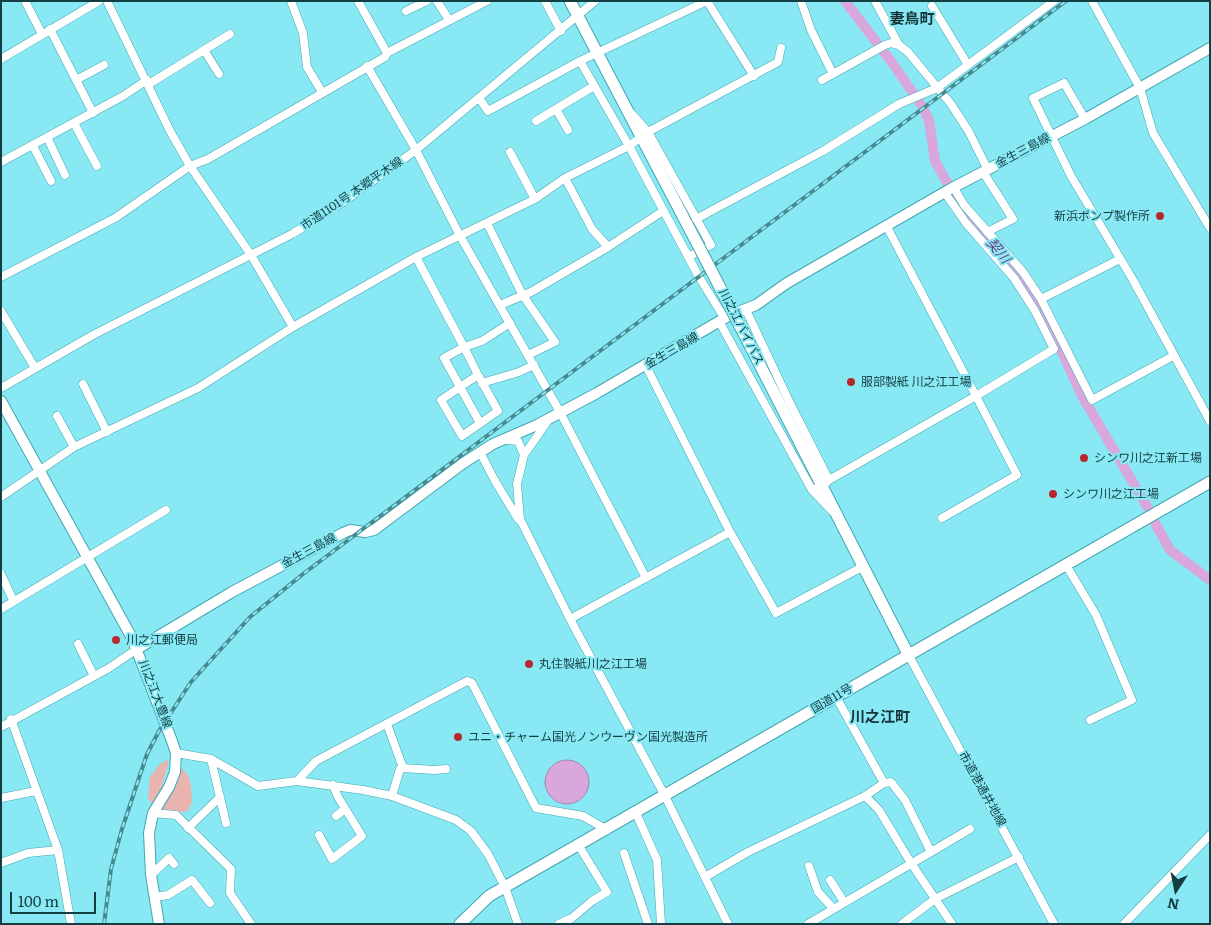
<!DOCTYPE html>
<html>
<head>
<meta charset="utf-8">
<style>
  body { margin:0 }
  #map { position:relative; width:1211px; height:925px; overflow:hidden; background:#88e9f4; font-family:Literata,serif }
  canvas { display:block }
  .frame { position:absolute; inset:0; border:2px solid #133e42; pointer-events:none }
  .north { position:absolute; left:1151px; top:865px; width:50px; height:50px; -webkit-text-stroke:4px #88e9f4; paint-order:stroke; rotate:191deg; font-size:14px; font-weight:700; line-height:20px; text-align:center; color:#133e42 }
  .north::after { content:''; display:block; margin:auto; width:18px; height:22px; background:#133e42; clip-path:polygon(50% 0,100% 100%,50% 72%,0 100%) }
  .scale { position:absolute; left:10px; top:892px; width:86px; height:22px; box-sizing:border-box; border:2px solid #133e42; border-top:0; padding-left:6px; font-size:15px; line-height:18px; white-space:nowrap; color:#133e42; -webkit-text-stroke:4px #88e9f4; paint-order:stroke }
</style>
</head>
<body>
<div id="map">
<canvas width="1211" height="925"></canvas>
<div class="frame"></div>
<div class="north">N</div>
<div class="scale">100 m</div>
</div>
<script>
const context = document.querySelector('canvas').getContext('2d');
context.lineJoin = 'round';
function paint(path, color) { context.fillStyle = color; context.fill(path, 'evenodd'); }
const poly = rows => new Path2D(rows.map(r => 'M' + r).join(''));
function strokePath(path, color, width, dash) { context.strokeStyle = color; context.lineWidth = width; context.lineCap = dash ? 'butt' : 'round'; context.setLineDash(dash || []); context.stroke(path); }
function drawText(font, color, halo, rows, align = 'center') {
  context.font = font + ' Literata,"Noto Sans JP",serif'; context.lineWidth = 4; context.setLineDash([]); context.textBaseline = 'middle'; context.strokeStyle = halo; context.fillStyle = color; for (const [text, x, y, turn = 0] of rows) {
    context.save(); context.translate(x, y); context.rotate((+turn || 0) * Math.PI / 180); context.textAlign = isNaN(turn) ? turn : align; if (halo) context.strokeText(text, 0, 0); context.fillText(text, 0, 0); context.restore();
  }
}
const green = poly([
  [169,759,161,790,152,804,148,798,150,777,160,764],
  [180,766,189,777,191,786,192,802,188,811,177,813,158,811,175,789]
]);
const water = poly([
  '545 782a22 22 0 1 1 44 0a22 22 0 1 1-44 0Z'
]);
const river = poly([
  [845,1,893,64,922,106,929,120,935,161,954,195],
  [962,207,1022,280,1039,306,1051,328,1082,396,1148,508],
  [1154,521,1170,550,1210,580]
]);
const minor = poly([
  [25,1,42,34],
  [107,1,170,131,190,166,251,255,293,327],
  [291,1,303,33,307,67,322,92],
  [437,1,449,20],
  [545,1,561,31],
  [707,1,754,76],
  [801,1,811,30,833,74],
  [875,1,899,45],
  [1092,1,1140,88,1153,133,1210,228],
  [932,6,968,65],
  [406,11,427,1],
  [50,29,93,113],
  [204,50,219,74],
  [387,53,487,1],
  [1,59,99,1],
  [580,61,629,146,699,277,725,319],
  [367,66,416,150,459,234,560,412,646,578],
  [76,80,104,65],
  [822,80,885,45,891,43,899,45,908,52,951,104,969,132,988,170],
  [149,84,230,34],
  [479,98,488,111,580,61,707,1],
  [556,109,568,130],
  [631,113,648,132,711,245,688,257],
  [1085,119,1064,83,1033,98,1071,176,1133,280,1210,421],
  [536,121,594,86],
  [74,123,97,166],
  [47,137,65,175],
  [33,146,51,181],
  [510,152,535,199],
  [1,162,123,96,147,80],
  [983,172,1013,219,987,232],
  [565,178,592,229,608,247,663,211],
  [954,188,964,205,1023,272,1041,299,1092,400,1173,356],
  [696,219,823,151,899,104,937,88,1054,1],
  [487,223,522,294,555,342,528,355],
  [416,257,464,347,482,341,510,323],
  [1,277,115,218,190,166,208,159,385,57,387,53,358,1],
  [1041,299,1120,259],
  [500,305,531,292,608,247],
  [1,311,35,368],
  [720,323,812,490,823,486,829,480,788,399,746,310],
  [646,366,730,532,776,613,862,567],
  [478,375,498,411,462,436,441,400,478,375],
  [478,375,464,347,444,358,480,423],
  [482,383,519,372,534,365],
  [83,384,107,432],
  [1,388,93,335,292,234,336,207,416,150,595,1],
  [57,416,74,447],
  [547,422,524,455,517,484,520,519,570,619,665,796,728,924],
  [506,440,518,441,524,455],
  [480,452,495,481,518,519],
  [829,480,976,396,887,227],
  [812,490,832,511],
  [1,497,74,447,198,388,293,327,416,257,535,199,565,178,629,146,648,132,778,62,781,48],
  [942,518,1017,475,976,396,1054,349,1035,311,1014,278,966,223,945,193],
  [1066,565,1096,615,1132,700,1090,720],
  [1,574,13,600],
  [1,609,166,510],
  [570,619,730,532],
  [78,644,94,676],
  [908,654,1054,924],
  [836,697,884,783],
  [11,719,58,850,71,924],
  [387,724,403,768,434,770,446,769],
  [1,727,109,668,137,649],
  [176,753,211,759,258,786,297,781,363,790,392,796,456,820,471,831,488,854,505,887,518,924],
  [211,759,226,823],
  [297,781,316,761,467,681,472,683,536,808,583,816,607,830],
  [392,796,400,769,403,768],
  [865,796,879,810,911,863,952,924],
  [1,798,36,791],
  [153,813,176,815,231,869,230,893,251,924],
  [636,813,657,860,661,924],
  [336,816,345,809],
  [188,828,220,797],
  [319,835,332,859,362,836,338,797,333,785],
  [931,852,970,829],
  [624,853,648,924],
  [1,863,28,853,58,850],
  [809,866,818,892,833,908],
  [151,875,169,858,174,864],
  [705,877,748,852,865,796,884,783,891,782,905,800,931,852,808,924],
  [830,880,844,902],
  [155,897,168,895,192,880,210,903],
  [559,924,572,918,592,901,607,892,579,846],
  [902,924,935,899,1019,857],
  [1124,924,1210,835]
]);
const major = poly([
  [1,401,132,638,172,741,176,753,175,772,169,787,153,813,149,833,151,875,159,924],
  [137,649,232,592,343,533,350,530,365,532,374,530,462,464,493,444,537,425,597,393,730,315,756,305,787,283,952,188,1085,119,1210,48]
]);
const highway = poly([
  [570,1,698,245],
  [739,324,908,654],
  [460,924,489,896,1210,482]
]);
const rail = poly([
  [104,924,111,869,122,829,147,754,159,731,191,682,250,617,303,574,1066,1]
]);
const highwayBridge = poly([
  [698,245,739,324]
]);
const markers = [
  [1160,216,5,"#b8282d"],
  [851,382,5,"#b8282d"],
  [1084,458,5,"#b8282d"],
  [1053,494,5,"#b8282d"],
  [116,640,5,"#b8282d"],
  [529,664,5,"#b8282d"],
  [458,737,5,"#b8282d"]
];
const streetNames = [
  ["金生三島線",1023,151,-28],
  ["市道1101号 本郷平木線",352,194,-34],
  ["川之江バイパス",741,327,63],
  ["金生三島線",672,351,-30],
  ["金生三島線",309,551,-28],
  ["川之江大豊線",155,694,69],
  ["国道11号",832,699,-30],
  ["市道港通井地線",982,789,61]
];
const poiNames = [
  ["新浜ポンプ製作所",1150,216,"right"],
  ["服部製紙 川之江工場",861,382],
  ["シンワ川之江新工場",1094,458],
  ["シンワ川之江工場",1063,494],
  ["川之江郵便局",126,640],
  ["丸住製紙川之江工場",539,664],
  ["ユニ・チャーム国光ノンウーヴン国光製造所",468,737]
];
const waterNames = [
  ["契川",998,251,50]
];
const quarterNames = [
  ["妻鳥町",912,20],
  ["川之江町",880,718]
];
paint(green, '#eab4ae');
paint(water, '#daa7dc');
strokePath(water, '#9e88ae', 1);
strokePath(river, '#daa7dc', 10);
strokePath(minor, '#42a6b1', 9);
strokePath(major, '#42a6b1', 12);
strokePath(highway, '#42a6b1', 13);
strokePath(minor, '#fff', 8);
strokePath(major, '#fff', 10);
strokePath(highway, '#fff', 11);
strokePath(rail, '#478990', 4);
strokePath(rail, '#88e9f4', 2, [5.5]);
strokePath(highwayBridge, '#42a6b1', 13, []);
strokePath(highwayBridge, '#fff', 11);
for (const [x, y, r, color] of markers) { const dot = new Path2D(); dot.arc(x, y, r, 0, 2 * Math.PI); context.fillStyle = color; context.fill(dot); strokePath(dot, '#88e9f4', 2); }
drawText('12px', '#133e42', '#88e9f4', streetNames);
drawText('12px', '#133e42', '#88e9f4', poiNames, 'left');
drawText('italic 14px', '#713575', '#88e9f4', waterNames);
drawText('bold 15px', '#153438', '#88e9f4', quarterNames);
</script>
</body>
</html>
